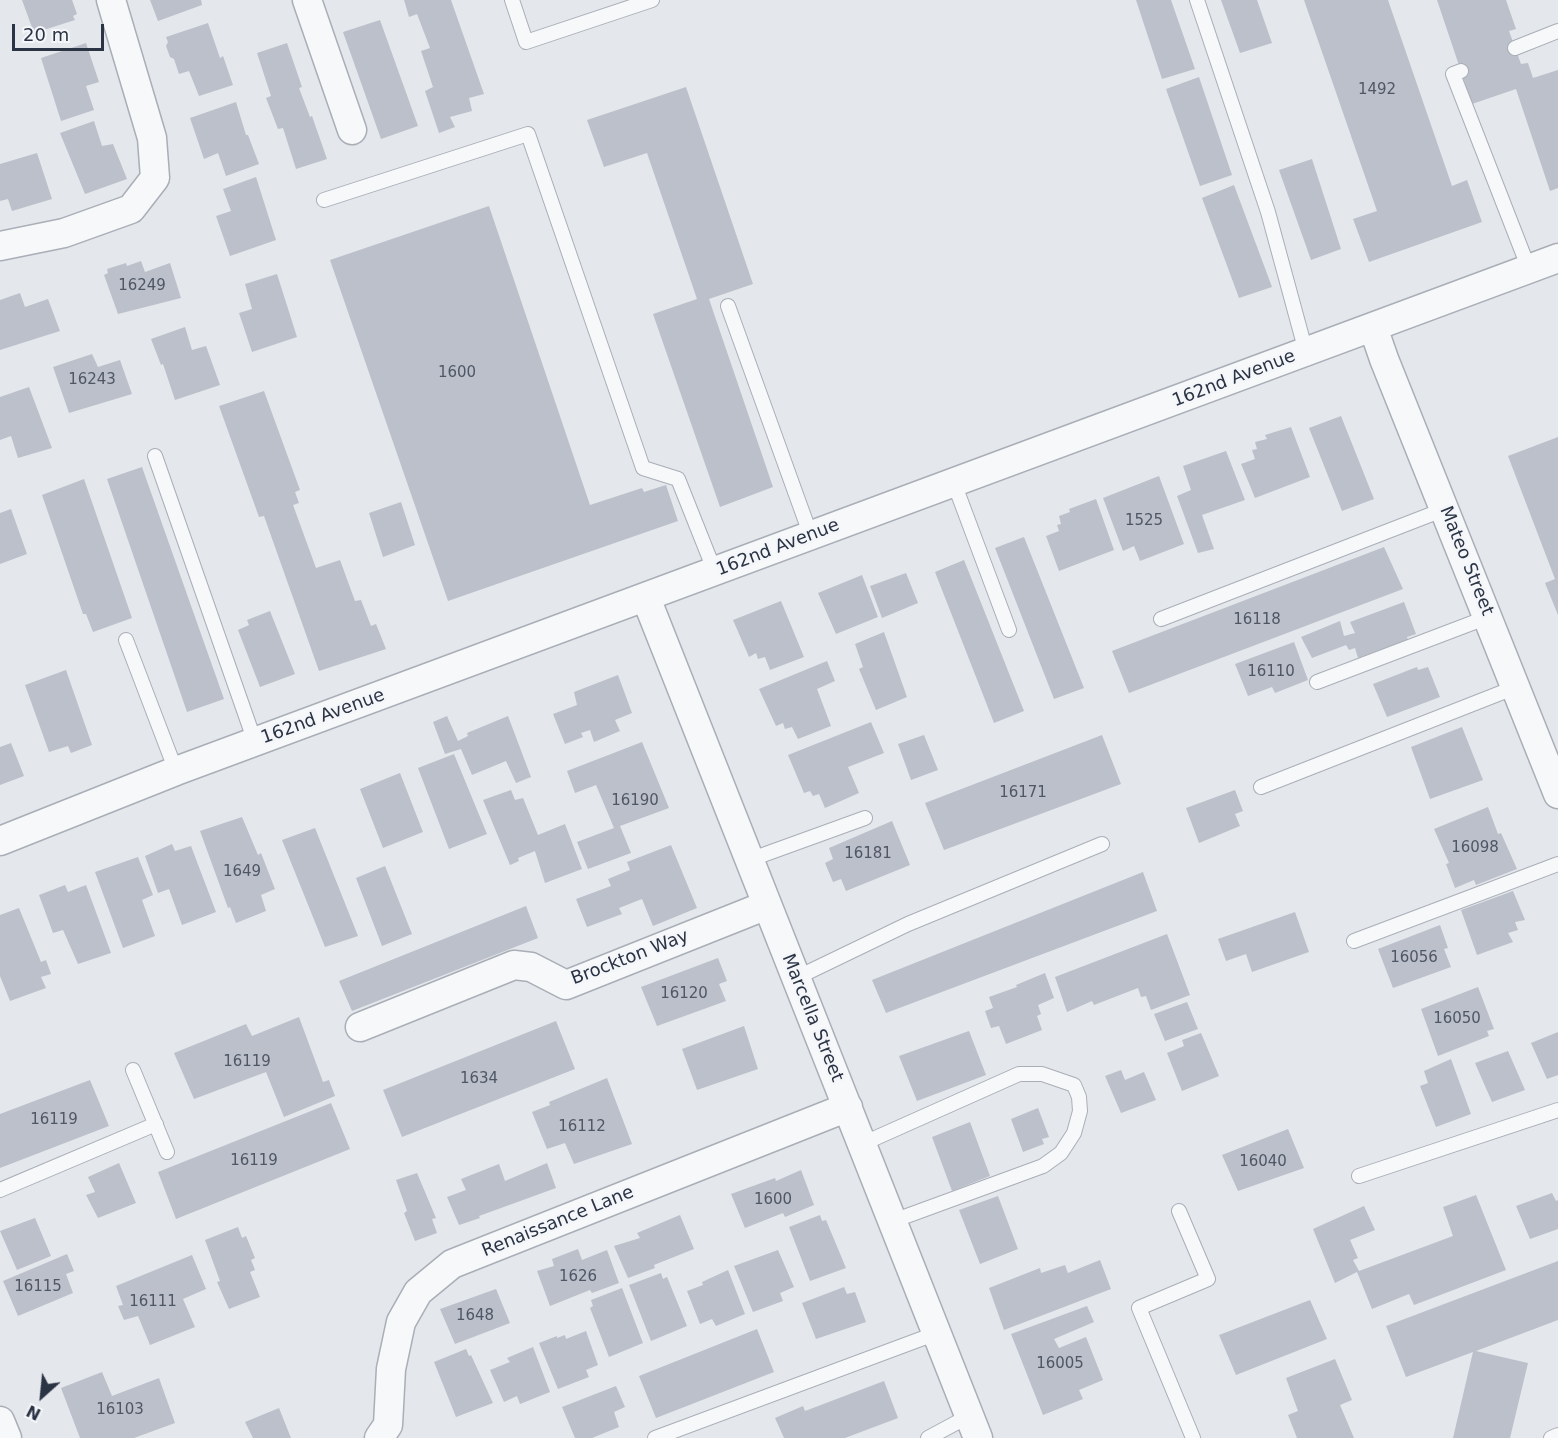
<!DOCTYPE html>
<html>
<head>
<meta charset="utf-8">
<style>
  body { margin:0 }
  #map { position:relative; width:1558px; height:1438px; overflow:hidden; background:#e4e7ec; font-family:"DejaVu Sans",sans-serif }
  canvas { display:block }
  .north { position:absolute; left:12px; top:1366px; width:60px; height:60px; -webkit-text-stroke:4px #f4f6f9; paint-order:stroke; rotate:207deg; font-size:16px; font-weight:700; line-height:24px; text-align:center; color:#2b3445 }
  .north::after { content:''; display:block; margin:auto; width:21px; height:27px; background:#2b3445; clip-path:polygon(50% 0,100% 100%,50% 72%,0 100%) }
  .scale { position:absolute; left:12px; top:24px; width:92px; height:27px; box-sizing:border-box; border:3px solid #2b3445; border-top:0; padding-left:8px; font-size:18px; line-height:21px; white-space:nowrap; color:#2b3445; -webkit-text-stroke:4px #f4f6f9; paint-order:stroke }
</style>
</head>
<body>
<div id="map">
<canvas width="1558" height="1438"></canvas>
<div class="north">N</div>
<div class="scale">20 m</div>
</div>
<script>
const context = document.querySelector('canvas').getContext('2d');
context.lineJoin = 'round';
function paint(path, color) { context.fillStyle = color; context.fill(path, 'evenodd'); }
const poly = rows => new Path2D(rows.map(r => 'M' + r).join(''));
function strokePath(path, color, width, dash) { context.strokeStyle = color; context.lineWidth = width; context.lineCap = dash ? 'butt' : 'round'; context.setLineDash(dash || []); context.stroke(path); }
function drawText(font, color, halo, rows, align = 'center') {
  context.font = font + ' "DejaVu Sans",sans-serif'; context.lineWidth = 5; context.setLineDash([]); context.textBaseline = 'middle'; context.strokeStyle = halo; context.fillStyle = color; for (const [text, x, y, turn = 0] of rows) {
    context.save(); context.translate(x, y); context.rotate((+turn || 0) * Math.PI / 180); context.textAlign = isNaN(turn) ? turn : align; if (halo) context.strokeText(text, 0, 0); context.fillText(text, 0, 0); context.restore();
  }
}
const building = poly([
  [22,0,72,0,77,14,73,16,75,20,34,33],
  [150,0,201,0,202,5,158,21],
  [404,0,451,0,484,94,469,98,472,111,450,117,455,127,439,133,425,91,433,87,421,51,430,48,417,14,409,17],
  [1136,0,1171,0,1195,69,1162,79],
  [1221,0,1257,0,1272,43,1240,53],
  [1304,0,1388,0,1452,186,1467,180,1482,222,1369,262,1353,219,1377,211],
  [1437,0,1506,0,1516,29,1509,31,1521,64,1528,63,1533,78,1558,70,1558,188,1550,191,1516,89,1472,104],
  [380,20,418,126,381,139,343,32],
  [208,23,220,58,223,56,233,85,199,96,189,71,179,74,174,59,170,57,166,46,168,42,166,37],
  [86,43,99,82,86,86,94,110,61,121,41,58],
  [287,43,302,87,299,88,310,117,312,116,327,159,296,169,283,128,278,129,266,98,271,96,257,53],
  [1199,77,1232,175,1200,186,1166,89],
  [686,87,753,284,709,299,773,487,720,507,653,314,697,299,647,153,604,167,587,120],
  [236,102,246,135,248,135,259,164,226,176,218,153,204,159,190,118],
  [94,121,102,146,113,144,127,179,85,194,60,133],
  [37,153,52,199,12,211,8,199,0,201,0,164],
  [1312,159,1341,249,1311,260,1279,170],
  [256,177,276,240,230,256,216,216,231,211,223,189],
  [1234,185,1272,287,1239,298,1202,198],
  [489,206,590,505,642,488,644,492,666,485,678,521,448,601,330,260],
  [141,261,145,272,170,263,181,298,118,314,104,275,108,273,107,269,126,263,127,266],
  [277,274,297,337,252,352,239,313,252,309,245,284],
  [20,293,25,307,48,299,60,331,0,350,0,300],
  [185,327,192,350,206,346,220,385,175,400,163,364,161,365,151,339],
  [92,354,98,367,120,360,132,394,69,413,53,367],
  [29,387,52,448,18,458,11,436,0,440,0,397],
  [264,391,300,490,295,492,299,503,293,505,316,568,340,560,355,601,361,600,371,626,376,624,386,649,319,671,264,516,259,517,219,406],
  [1341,416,1374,499,1342,511,1309,428],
  [1291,427,1310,477,1255,498,1241,464,1255,459,1252,450,1257,449,1255,442,1267,439,1265,435],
  [1558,437,1558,615,1545,583,1555,579,1508,456],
  [1226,451,1245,500,1202,515,1214,549,1198,553,1177,496,1191,490,1183,466],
  [142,467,224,699,187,712,107,479],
  [1159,476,1184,544,1140,561,1134,546,1123,551,1103,498],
  [84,479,132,618,93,632,86,614,83,614,42,495],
  [1096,499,1114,550,1059,571,1046,536,1059,531,1057,525,1061,524,1059,516,1070,512,1069,509],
  [401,502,415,545,383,557,369,513],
  [11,509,27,554,0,564,0,513],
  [1024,537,1084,688,1054,699,995,548],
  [1384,547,1403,589,1129,693,1112,651],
  [964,560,1024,711,994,723,935,572],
  [906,573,918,603,882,618,870,586],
  [862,575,878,617,836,634,818,593],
  [781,601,804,657,770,670,765,657,758,659,756,653,749,657,733,620],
  [1404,602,1416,634,1407,637,1408,640,1358,658,1355,648,1349,650,1346,645,1312,658,1301,637,1340,621,1344,636,1355,633,1350,622],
  [270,611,295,674,260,687,238,630,249,625,247,620],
  [884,632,907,697,876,710,859,669,863,667,855,644],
  [1294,642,1308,680,1275,693,1272,687,1248,696,1235,664],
  [827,661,835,681,817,689,831,726,798,739,792,727,785,729,783,723,776,726,759,689],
  [1417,667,1418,670,1428,667,1440,697,1387,717,1373,684],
  [66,670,92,745,71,753,68,746,49,752,25,685],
  [618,675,632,713,615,720,620,731,594,742,590,730,581,733,583,737,565,744,553,714,577,705,574,692],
  [447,716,458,741,468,736,467,733,508,716,531,777,516,783,506,761,472,775,461,749,445,754,433,722],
  [871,722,884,753,848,767,859,793,825,808,819,794,813,796,810,791,804,793,788,755],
  [1462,727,1483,780,1430,799,1411,747],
  [924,735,938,770,911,780,898,744],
  [1102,735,1121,784,944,850,925,803],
  [642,742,669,808,620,826,631,853,588,869,577,842,614,828,596,785,575,793,567,771],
  [11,743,24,776,0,785,0,747],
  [454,754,487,834,449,849,418,768],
  [400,773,423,832,383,848,360,789],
  [511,790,515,800,523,798,538,835,565,824,582,869,545,883,535,851,518,858,519,861,510,865,483,800],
  [1235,790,1243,811,1235,814,1240,826,1199,843,1186,808],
  [1488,807,1498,834,1501,833,1517,869,1476,885,1474,880,1455,888,1446,864,1449,863,1434,829],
  [242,817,258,855,261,853,275,889,261,895,266,911,236,923,230,907,228,908,200,831],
  [892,821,910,865,846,891,841,879,833,882,825,863,833,859,829,848],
  [315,828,358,936,325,947,282,840],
  [172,844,175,851,191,846,216,912,182,925,169,889,158,893,145,856],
  [671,845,697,908,653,926,642,899,619,908,622,914,587,927,576,899,611,886,608,879,630,870,627,862],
  [138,857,153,895,142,900,155,936,123,948,95,872],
  [385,866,412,934,382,946,356,878],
  [1143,872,1157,911,886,1013,872,980],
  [65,885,68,892,86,885,111,953,78,964,63,930,53,933,39,895],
  [1513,891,1525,920,1515,922,1518,930,1508,933,1513,942,1477,955,1461,910],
  [526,906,538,938,352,1011,339,981],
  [19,908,41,962,46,960,51,974,41,977,46,988,10,1001,0,976,0,915],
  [1295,912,1309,952,1252,972,1246,954,1226,961,1218,939],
  [1440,925,1448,948,1444,949,1451,967,1393,988,1378,949],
  [1167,934,1190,995,1151,1010,1146,996,1141,997,1138,988,1094,1005,1092,1001,1067,1012,1055,977],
  [718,958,727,981,719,984,726,1001,657,1026,641,987],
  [1045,973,1054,998,1038,1005,1041,1014,1037,1016,1042,1030,1006,1044,999,1026,991,1028,985,1011,993,1008,989,997,1017,987,1016,985],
  [1478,987,1494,1029,1487,1031,1489,1036,1438,1056,1421,1009],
  [1187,1002,1198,1029,1165,1041,1154,1014],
  [299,1017,323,1082,329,1080,335,1096,284,1117,266,1072,194,1099,174,1053,246,1024,252,1036],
  [556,1021,575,1069,402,1137,383,1090],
  [744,1026,758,1069,697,1090,682,1049],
  [969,1031,986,1075,917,1101,899,1056],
  [1558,1032,1558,1075,1547,1079,1531,1043],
  [1201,1033,1219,1076,1182,1091,1167,1053,1184,1046,1182,1040],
  [1508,1051,1525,1090,1492,1102,1475,1063],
  [1451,1059,1471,1114,1436,1127,1420,1086,1428,1083,1424,1071],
  [1121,1070,1125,1080,1144,1072,1156,1100,1121,1113,1105,1076],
  [607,1078,632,1144,574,1164,565,1143,547,1149,532,1112,550,1105,549,1102],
  [90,1080,109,1126,0,1168,0,1114],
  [331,1103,350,1149,176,1219,158,1172],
  [1038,1108,1049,1137,1042,1139,1044,1144,1023,1152,1011,1119],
  [970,1122,990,1176,952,1191,932,1137],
  [1288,1129,1304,1168,1238,1191,1222,1155],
  [119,1163,136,1203,98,1218,86,1195,95,1192,88,1177],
  [547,1163,556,1188,479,1216,480,1218,459,1225,447,1197,466,1190,461,1179,499,1164,505,1181],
  [801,1170,814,1205,785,1217,783,1213,745,1228,731,1194,775,1178,776,1181],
  [417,1173,436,1218,432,1219,437,1233,415,1241,404,1213,407,1211,396,1180],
  [1552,1193,1556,1201,1558,1200,1558,1229,1530,1239,1516,1206],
  [1476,1195,1506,1270,1414,1305,1409,1294,1372,1309,1357,1272,1335,1283,1313,1229,1364,1206,1375,1230,1350,1240,1358,1258,1353,1260,1359,1271,1453,1236,1443,1207],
  [998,1196,1018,1249,980,1264,959,1210],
  [680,1215,694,1249,654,1265,655,1268,628,1278,614,1246,640,1238,637,1233],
  [820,1215,822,1221,826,1220,846,1268,810,1281,789,1227],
  [35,1218,51,1256,17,1270,0,1231],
  [238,1227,242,1238,246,1236,255,1258,251,1260,255,1270,250,1272,260,1297,229,1309,217,1282,220,1281,205,1240],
  [578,1249,582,1260,607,1250,619,1283,592,1293,590,1290,550,1306,537,1271,554,1266,552,1259],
  [778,1250,794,1287,780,1293,783,1301,753,1312,734,1266],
  [67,1254,74,1271,66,1274,73,1293,18,1316,3,1281],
  [192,1255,206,1289,183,1299,195,1327,150,1345,138,1316,124,1320,118,1306,123,1305,116,1286],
  [1100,1260,1111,1289,1004,1330,989,1288,1040,1268,1041,1273,1065,1265,1068,1273],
  [1558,1261,1558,1320,1476,1351,1528,1363,1510,1438,1453,1438,1473,1352,1406,1377,1386,1326],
  [728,1270,745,1314,716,1326,712,1319,700,1324,687,1291,703,1285,702,1282],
  [661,1273,663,1279,667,1277,687,1326,651,1341,629,1285],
  [844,1287,847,1294,855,1292,866,1322,816,1339,802,1303],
  [622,1288,643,1343,609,1357,590,1308,593,1306,591,1300],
  [496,1289,510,1323,455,1344,440,1309],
  [1310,1300,1327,1339,1236,1375,1219,1335],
  [1087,1306,1094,1322,1054,1339,1059,1348,1086,1337,1103,1380,1079,1390,1083,1399,1043,1415,1011,1334],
  [757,1329,774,1372,656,1418,639,1376],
  [586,1331,598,1365,586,1370,589,1377,558,1389,539,1343,557,1336,557,1338,565,1335,566,1339],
  [533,1347,550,1392,520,1404,517,1396,504,1402,490,1370,510,1362,507,1358],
  [466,1349,469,1356,471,1355,493,1403,456,1417,434,1362],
  [1335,1359,1352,1400,1340,1405,1354,1438,1297,1438,1288,1415,1298,1411,1286,1378],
  [102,1372,112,1396,159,1378,175,1423,134,1438,80,1438,61,1388],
  [884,1381,898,1418,845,1438,784,1438,775,1418,803,1406,805,1411],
  [616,1386,625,1407,614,1412,619,1427,592,1438,575,1438,562,1407],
  [279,1408,291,1438,253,1438,245,1422]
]);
const lane = poly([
  [512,0,526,42,652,0],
  [1197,0,1268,212,1306,352],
  [1515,48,1558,31],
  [1461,71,1453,74,1529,269],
  [324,200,528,134,643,468,678,479,715,572],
  [728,306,811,536],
  [155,456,255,742],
  [954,483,1009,630],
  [1161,619,1445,509],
  [126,640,176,771],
  [1317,682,1488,617],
  [1261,787,1516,687],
  [749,860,865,818],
  [1354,941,1558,864],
  [796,978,908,924,1102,844],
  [133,1070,167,1152],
  [862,1144,1019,1074,1042,1074,1074,1085,1079,1097,1080,1111,1074,1133,1061,1153,1043,1166,893,1221],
  [1359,1176,1558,1110],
  [0,1190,156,1124],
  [1179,1211,1208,1279,1139,1308,1193,1438],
  [655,1438,937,1333],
  [928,1438,969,1416],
  [1551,1438,1558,1435]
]);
const street = poly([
  [307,0,352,130],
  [0,246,64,233,131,209,155,178,152,138,111,0],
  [1373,327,1384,359,1558,794],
  [646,598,978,1438],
  [0,841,176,771,1558,258],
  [360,1027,514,965,531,967,566,985,767,905],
  [0,1421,7,1438],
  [379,1438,388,1425,391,1369,401,1322,418,1292,452,1264,848,1107]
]);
const numberNames = [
  ["1492",1377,90],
  ["16249",142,286],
  ["1600",457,373],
  ["16243",92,380],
  ["1525",1144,521],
  ["16118",1257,620],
  ["16110",1271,672],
  ["16171",1023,793],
  ["16190",635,801],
  ["16098",1475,848],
  ["16181",868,854],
  ["1649",242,872],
  ["16056",1414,958],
  ["16120",684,994],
  ["16050",1457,1019],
  ["16119",247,1062],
  ["1634",479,1079],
  ["16119",54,1120],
  ["16112",582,1127],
  ["16119",254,1161],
  ["16040",1263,1162],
  ["1600",773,1200],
  ["1626",578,1277],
  ["16115",38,1287],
  ["16111",153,1302],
  ["1648",475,1316],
  ["16005",1060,1364],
  ["16103",120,1410]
];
const streetNames = [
  ["162nd Avenue",1234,379,-21],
  ["162nd Avenue",778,548,-21],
  ["Mateo Street",1466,561,68],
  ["162nd Avenue",323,717,-20],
  ["Brockton Way",630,958,-21],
  ["Marcella Street",812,1018,68],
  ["Renaissance Lane",558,1222,-22]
];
paint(building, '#bbc0ca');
strokePath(lane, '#a9aeb7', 16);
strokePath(street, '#a9aeb7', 31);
strokePath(lane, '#f7f8fa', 14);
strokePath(street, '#f7f8fa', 28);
drawText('15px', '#4f5766', null, numberNames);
drawText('18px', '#2b3445', '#f4f6f9', streetNames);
</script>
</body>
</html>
